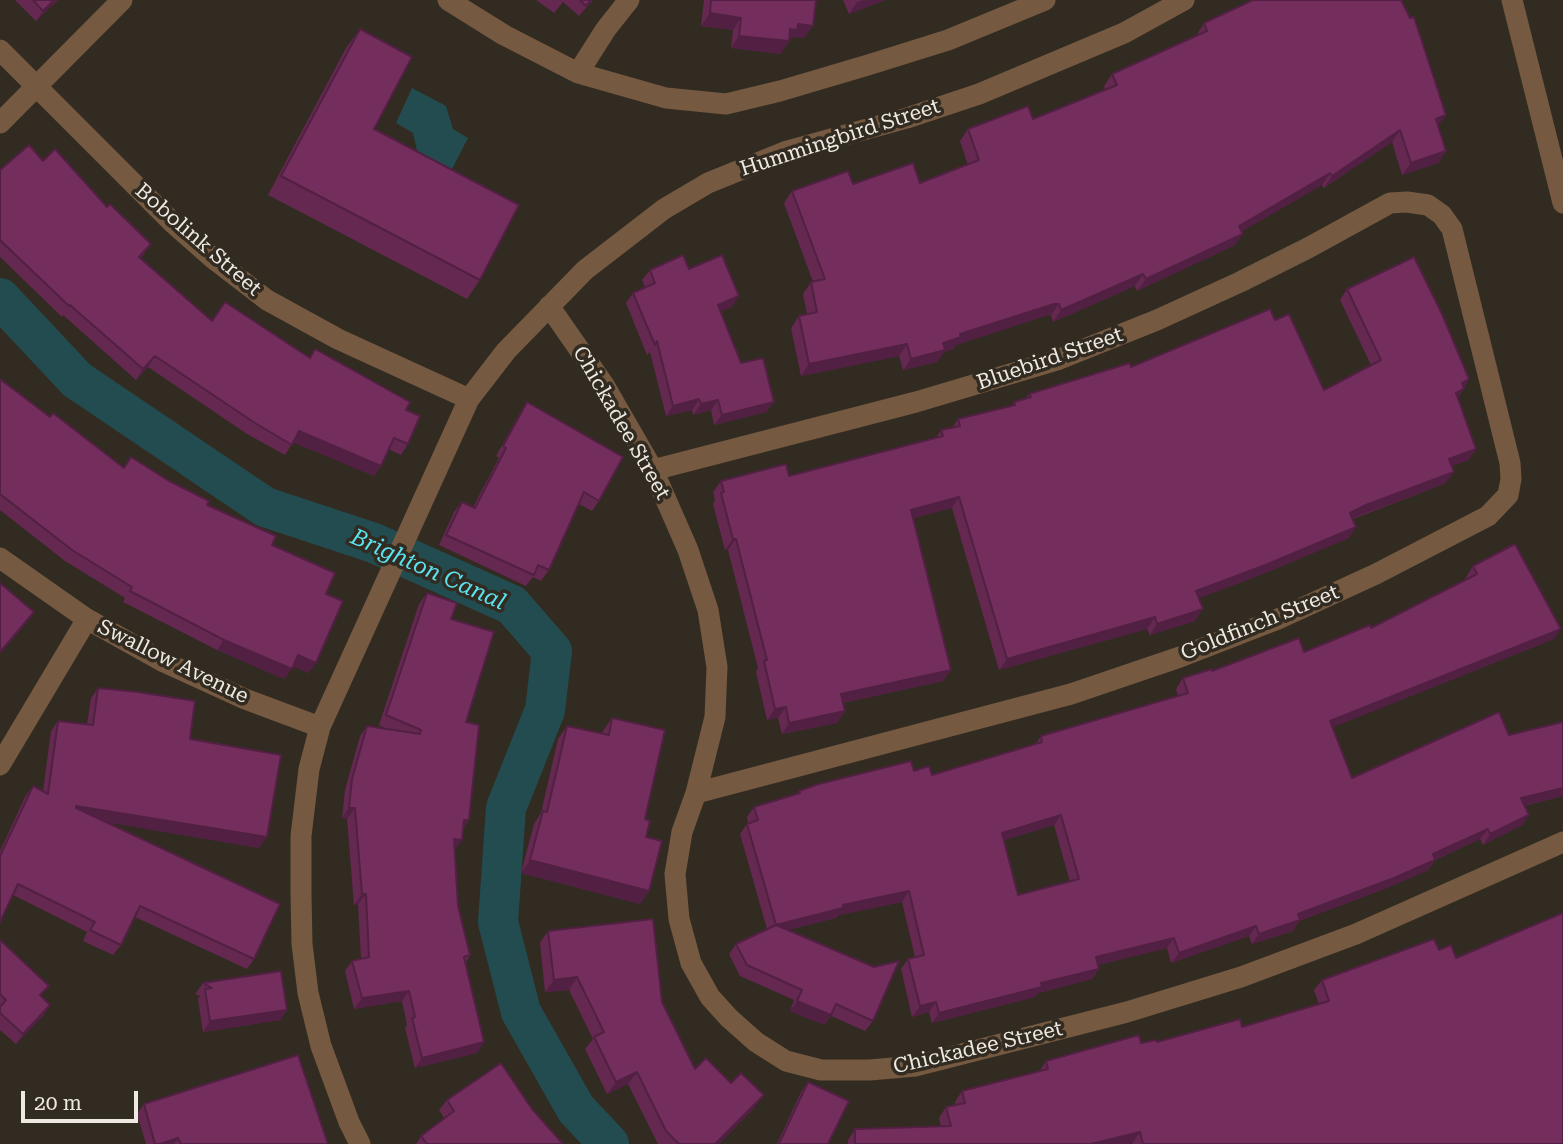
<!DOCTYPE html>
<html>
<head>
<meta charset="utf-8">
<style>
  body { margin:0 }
  #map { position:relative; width:1563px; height:1144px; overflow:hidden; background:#322b21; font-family:"Roboto Serif",serif }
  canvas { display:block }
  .scale { position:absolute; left:21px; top:1091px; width:117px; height:32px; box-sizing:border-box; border:4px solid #eee9e2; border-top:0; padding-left:9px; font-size:21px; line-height:24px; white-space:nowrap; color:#eee9e2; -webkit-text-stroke:5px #322b21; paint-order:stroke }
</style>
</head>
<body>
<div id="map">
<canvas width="1563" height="1144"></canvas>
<div class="scale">20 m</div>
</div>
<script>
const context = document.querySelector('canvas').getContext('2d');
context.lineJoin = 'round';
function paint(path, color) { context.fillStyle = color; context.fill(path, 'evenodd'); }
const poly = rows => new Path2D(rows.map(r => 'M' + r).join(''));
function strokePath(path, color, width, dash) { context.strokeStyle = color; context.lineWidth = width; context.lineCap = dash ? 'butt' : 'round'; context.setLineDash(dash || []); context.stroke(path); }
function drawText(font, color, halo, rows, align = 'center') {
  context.font = font + ' "Roboto Serif",serif'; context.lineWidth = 7; context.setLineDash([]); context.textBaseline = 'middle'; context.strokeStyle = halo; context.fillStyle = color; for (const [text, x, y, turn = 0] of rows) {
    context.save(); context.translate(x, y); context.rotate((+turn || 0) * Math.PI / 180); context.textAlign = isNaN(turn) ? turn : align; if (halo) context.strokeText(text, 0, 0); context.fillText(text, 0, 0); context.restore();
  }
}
const water = poly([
  [412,88,446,106,453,129,468,138,452,169,418,155,413,133,396,123]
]);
const canal = poly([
  [0,298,77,380,265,507,374,543,512,605,552,651,545,710,506,808,498,922,521,1012,576,1109,609,1144]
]);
const minor = poly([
  [448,0,504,35,578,73,666,98,726,104,780,91,868,65,948,40,1045,0],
  [1512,0,1563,203],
  [0,50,173,223,215,260,267,300,338,339,469,399],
  [578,73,606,29,629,0],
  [0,123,122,0],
  [549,306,604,385,653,470,688,550,708,610,717,667,715,717,696,793,682,832,675,874,679,919,691,963,710,997,729,1018,756,1042,786,1061,821,1070,870,1070,915,1066,1127,1012,1241,977,1356,934,1563,842],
  [653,470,916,402,1057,360,1157,320,1240,282,1308,248,1390,203,1407,202,1428,205,1442,215,1452,229,1510,463,1511,479,1508,495,1488,516,1376,574,1278,619,1180,657,1071,694,696,793],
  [0,558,87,619,164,662,245,699,320,727],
  [0,765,87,619],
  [360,1144,349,1122,321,1046,308,993,302,944,301,894,301,836,309,769,320,727,469,399,506,351,585,270,664,209,708,183,787,151,907,118,979,94,1124,33,1184,0]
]);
const wall = poly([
  [15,0,58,0,36,21],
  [536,0,593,0,579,16,563,2,554,13],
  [704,0,816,0,804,38,792,37,780,54,731,48,733,30,701,26],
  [843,0,885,0,849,14],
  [1204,23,1438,126,1446,151,1438,163,1402,175,1392,142,1324,188,1322,185,1242,231,1235,245,1137,291,1135,286,1053,322,1051,315,1045,316,956,345,953,349,944,352,937,362,903,370,899,356,801,376,791,328,799,316,807,314,803,294,811,282,813,282,784,203,792,191,853,184,920,183,968,165,960,141,968,129,1033,119,1105,90,1104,86,1112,74,1196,36],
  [360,29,374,129,480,280,467,299,268,195,346,48],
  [43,161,107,207,151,244,141,258,212,321,309,358,315,349,406,410,408,444,401,455,388,449,381,466,374,476,293,442,285,455,247,434,148,367,136,380,63,315,62,317,0,257,0,170],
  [689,269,732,307,721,311,741,363,774,402,766,412,714,425,711,410,693,415,692,410,666,416,650,352,647,355,626,303,633,293,645,287,642,280,650,270],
  [1347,289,1469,379,1458,398,1469,460,1451,466,1446,483,1353,519,1349,538,1260,575,1199,598,1195,621,1150,635,1147,629,999,670,952,508,913,518,951,670,943,681,843,703,845,711,837,723,782,734,778,718,767,720,756,672,758,668,728,550,725,550,713,504,715,500,713,492,721,481,789,476,936,438,941,430,952,428,958,419,1012,405,1014,402,1026,398,1029,394,1131,367,1275,320,1324,390,1371,365,1340,300],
  [0,379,50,417,124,467,131,457,272,545,326,594,316,663,308,673,293,666,284,679,217,650,123,602,125,598,65,561,0,510],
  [527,402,599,501,592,511,579,504,549,570,541,581,533,577,526,586,439,545,454,512,462,502,473,507,499,458,496,456,520,413],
  [1473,566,1554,639,1333,727,1352,778,1509,735,1563,722,1563,796,1524,806,1529,815,1522,825,1483,845,1480,839,1435,860,1428,870,1387,888,1299,921,1293,931,1252,944,1249,936,1171,963,1167,948,1098,965,1099,969,1092,979,1038,993,1035,997,932,1023,929,1012,912,1017,901,969,908,959,915,957,902,902,839,915,836,918,788,930,873,1021,865,1031,831,1016,824,1025,790,1011,794,1000,740,976,729,954,736,944,767,929,740,834,747,824,748,823,747,817,754,807,797,794,799,791,914,771,932,775,1035,745,1041,736,1178,696,1176,689,1183,678,1212,671,1304,652,1371,628,1467,580,1466,577],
  [1054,825,1070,882,1018,895,1004,840],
  [427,593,451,619,466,722,469,820,463,829,454,850,458,906,470,955,466,962,477,1053,415,1068,405,1028,407,1025,402,1001,354,1009,345,971,352,961,361,959,358,904,354,905,347,819,342,818,345,790,360,736,367,726,386,729,379,725,419,604],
  [98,688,190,739,259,848,106,822,254,959,247,969,135,917,121,945,113,955,83,941,87,932,13,895,0,922,0,851,25,797,33,786,43,791,51,731,58,721,87,724,91,698],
  [612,718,645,819,649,891,640,904,521,873,534,824,541,813,558,739,567,726,602,734,603,731],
  [548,931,662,1002,695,1069,755,1107,719,1144,658,1144,628,1084,607,1094,585,1049,593,1039,569,990,545,992,540,943],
  [0,940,41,997,50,1005,43,1016,16,1044,0,1030],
  [1439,950,1456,958,1563,1144,1133,1144,1132,1143,1126,1144,848,1144,848,1140,855,1129,941,1127,939,1118,946,1107,955,1105,955,1102,962,1091,1039,1072,1046,1061,1141,1043,1157,1042,1242,1027,1319,1004,1314,990,1322,980],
  [203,983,287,1010,280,1020,203,1032,198,999,200,996,195,994],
  [808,1082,828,1144,777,1144,801,1092],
  [447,1100,532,1109,563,1144,416,1144,421,1136,444,1118,439,1110],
  [144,1104,328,1144,146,1144,137,1114]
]);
const shadedWall = poly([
  [54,0,58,0,36,21,43,11],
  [864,0,885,0,849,14,857,2],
  [710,13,741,18,733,30,701,26],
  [798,24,813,26,804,38,792,37,780,54,731,48,739,36,790,29],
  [1446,115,1437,127,1436,119],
  [1400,130,1392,142,1324,188,1332,176],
  [1446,151,1438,163,1402,175,1411,163],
  [1330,173,1322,185,1231,238,1239,226],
  [1243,234,1235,245,1137,291,1146,279],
  [1143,274,1135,286,1053,322,1061,310],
  [739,296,732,307,711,315,718,305],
  [1054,304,1059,304,1051,315,1045,316,956,345,953,349,944,352,937,362,903,370,911,359,960,334],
  [907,344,899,356,801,376,809,364],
  [155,356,148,367,136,380,143,369],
  [1469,379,1456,400,1449,404,1462,383],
  [699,399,692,410,666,416,673,406],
  [718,400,711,410,693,415,701,404],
  [774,402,766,412,714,425,722,415],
  [299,431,381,466,374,476,292,442],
  [1476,449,1469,460,1441,470,1449,459],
  [1454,472,1446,483,1358,516,1343,524,1350,513,1366,505],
  [959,497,952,508,903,521,911,510],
  [1356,527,1349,538,1260,575,1189,602,1196,591],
  [733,539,736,539,728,550,725,550],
  [1203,609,1195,621,1150,635,1157,624],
  [34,612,27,623,0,654,0,652],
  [1155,617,1147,629,999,670,1007,659],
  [1561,629,1554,639,1323,731,1330,721],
  [224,640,292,669,284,679,217,650],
  [298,655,316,663,308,673,291,665],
  [951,670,943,681,833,705,841,694],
  [786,707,778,718,767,720,775,709],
  [845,711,837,723,782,734,789,723],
  [1563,788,1563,796,1513,808,1521,798],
  [76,806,267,837,259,848,69,816],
  [349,808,355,808,347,819,342,818],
  [1061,815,1054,825,994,843,1002,833],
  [1529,815,1522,825,1483,845,1490,834],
  [464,820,469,820,462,831],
  [1488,829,1480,839,1425,864,1433,854],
  [454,839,462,840,455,850],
  [530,860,649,891,640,904,521,873],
  [1435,860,1428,870,1387,888,1299,921,1293,931,1252,944,1259,934,1298,914],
  [909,891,902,902,839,915,836,918,769,935,776,925,843,905],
  [362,894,366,894,358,904,354,905],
  [1256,926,1249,936,1171,963,1179,953],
  [1174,938,1167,948,1089,967,1096,957],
  [1099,969,1092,979,1038,993,1035,997,932,1023,939,1013,1041,983],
  [577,977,569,990,545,992,554,980],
  [409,991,402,1001,354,1009,362,998],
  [797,1001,831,1015,824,1025,790,1011],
  [936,1002,929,1012,912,1017,920,1006],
  [50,1005,43,1016,16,1044,23,1034],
  [287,1010,280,1020,203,1032,210,1021],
  [484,1042,477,1053,415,1068,422,1058],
  [637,1072,628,1084,607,1094,616,1082],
  [764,1095,755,1107,719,1144,715,1144],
  [1140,1132,1132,1143,1126,1144,1091,1144],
  [178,1138,174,1144,160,1144]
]);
const building = poly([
  [33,0,54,0,43,11,33,0],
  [580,0,591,0,586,6,580,0],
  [711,0,816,0,813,26,798,24,797,30,790,29,789,41,739,36,741,18,710,13,711,0],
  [1253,0,1401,0,1410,18,1414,17,1446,115,1436,119,1446,151,1411,163,1400,130,1332,176,1330,173,1239,226,1243,234,1146,279,1143,274,1061,310,1059,304,1054,304,960,334,961,337,943,343,945,350,911,359,907,344,809,364,799,316,817,312,811,282,825,279,792,191,848,171,853,184,913,163,920,183,979,160,968,129,1028,106,1033,119,1117,85,1112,74,1207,31,1204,23,1253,0],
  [360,29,412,57,374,129,519,205,480,280,281,176,360,29],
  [29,145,43,161,55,149,107,207,110,204,151,244,139,257,212,321,225,302,310,358,315,349,410,402,406,410,420,416,408,444,394,438,381,466,299,431,292,445,255,423,155,356,143,369,70,305,69,306,0,240,0,170,29,145],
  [683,255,689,269,722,255,739,296,718,305,741,363,763,358,774,402,722,415,718,400,701,404,699,399,673,406,657,341,655,345,633,293,655,283,650,270,683,255],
  [1414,257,1442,314,1469,379,1462,383,1464,389,1456,393,1476,449,1449,459,1454,472,1366,505,1350,513,1356,527,1268,564,1196,591,1203,609,1157,624,1155,617,1007,659,959,497,911,510,951,670,841,694,845,711,789,723,786,707,775,709,764,661,767,660,736,539,733,539,721,493,724,492,721,481,786,464,789,476,943,436,941,430,960,426,958,419,1015,405,1014,402,1031,397,1029,394,1130,363,1131,367,1270,309,1275,320,1289,314,1324,390,1381,360,1347,289,1414,257],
  [0,379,50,417,53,413,124,468,131,457,169,481,209,501,207,505,276,536,272,545,335,573,326,594,343,601,316,663,298,655,292,669,224,640,130,591,132,587,72,550,0,494,0,379],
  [527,402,623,457,599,501,584,492,549,570,538,565,534,575,446,535,462,502,475,508,506,448,503,446,527,402],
  [1515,544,1561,629,1330,721,1352,778,1499,712,1509,735,1563,722,1563,788,1521,798,1529,815,1490,834,1488,829,1433,854,1435,860,1394,878,1298,914,1300,920,1259,934,1256,926,1179,953,1174,938,1096,957,1099,969,1041,983,1042,987,939,1013,936,1002,920,1006,908,959,924,955,909,891,843,905,843,908,776,925,874,967,899,961,873,1021,836,1004,831,1015,797,1001,802,990,747,965,736,944,776,925,747,824,758,820,754,807,800,793,799,791,819,784,911,761,914,771,929,766,932,775,1042,742,1041,736,1188,693,1183,678,1212,669,1212,671,1299,638,1304,652,1370,625,1371,628,1477,574,1473,566,1515,544],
  [1061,815,1079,879,1018,895,1002,833,1061,815],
  [0,583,34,612,0,652,0,583],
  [427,593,457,603,451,619,494,632,466,722,479,725,469,820,464,820,462,840,454,839,458,906,470,955,464,957,484,1042,422,1058,412,1018,415,1017,409,991,362,998,352,961,369,957,366,894,362,894,355,808,349,808,352,779,367,726,420,734,421,730,386,715,427,593],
  [98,688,138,692,195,701,190,739,281,755,267,837,76,806,76,808,280,904,254,959,140,906,121,945,90,930,95,922,18,884,0,922,0,856,33,786,48,794,58,721,93,725,98,688],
  [612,718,665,730,645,819,650,821,646,837,662,841,649,891,530,860,543,811,547,812,567,726,609,735,612,718],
  [1563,913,1563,1144,1143,1144,1140,1132,1091,1144,855,1144,855,1129,951,1126,946,1107,965,1103,962,1091,1048,1069,1046,1061,1139,1035,1141,1043,1156,1040,1157,1042,1240,1019,1242,1027,1329,1001,1322,980,1434,939,1439,950,1451,945,1456,958,1563,913],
  [653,919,662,1002,695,1069,706,1058,731,1083,741,1073,764,1095,715,1144,679,1144,666,1131,637,1072,616,1082,594,1037,604,1032,577,977,554,980,548,931,653,919],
  [0,940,49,986,40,995,50,1005,23,1034,0,1013,0,1007,6,1000,0,994,0,940],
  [281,971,287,1010,210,1021,205,989,212,988,203,983,281,971],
  [298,1055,328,1144,181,1144,178,1138,160,1144,155,1144,144,1104,298,1055],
  [501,1063,532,1109,563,1144,427,1144,421,1136,454,1111,447,1100,501,1063],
  [808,1082,849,1101,828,1144,779,1144,808,1082]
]);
const streetNames = [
  ["Hummingbird Street",840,138,-18],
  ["Bobolink Street",198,240,41],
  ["Bluebird Street",1050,359,-19],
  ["Chickadee Street",621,423,60],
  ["Goldfinch Street",1260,623,-22],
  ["Swallow Avenue",173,662,26],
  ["Chickadee Street",978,1048,-13]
];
const waterNames = [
  ["Brighton Canal",428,570,24]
];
paint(water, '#234c50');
strokePath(canal, '#234c50', 40);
strokePath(minor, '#755940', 21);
paint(wall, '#642851');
paint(shadedWall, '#512042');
paint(building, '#742e5e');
strokePath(building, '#512042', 2);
drawText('21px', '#eee9e2', '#322b21', streetNames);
drawText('italic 23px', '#5be2ef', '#322b21', waterNames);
</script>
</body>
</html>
